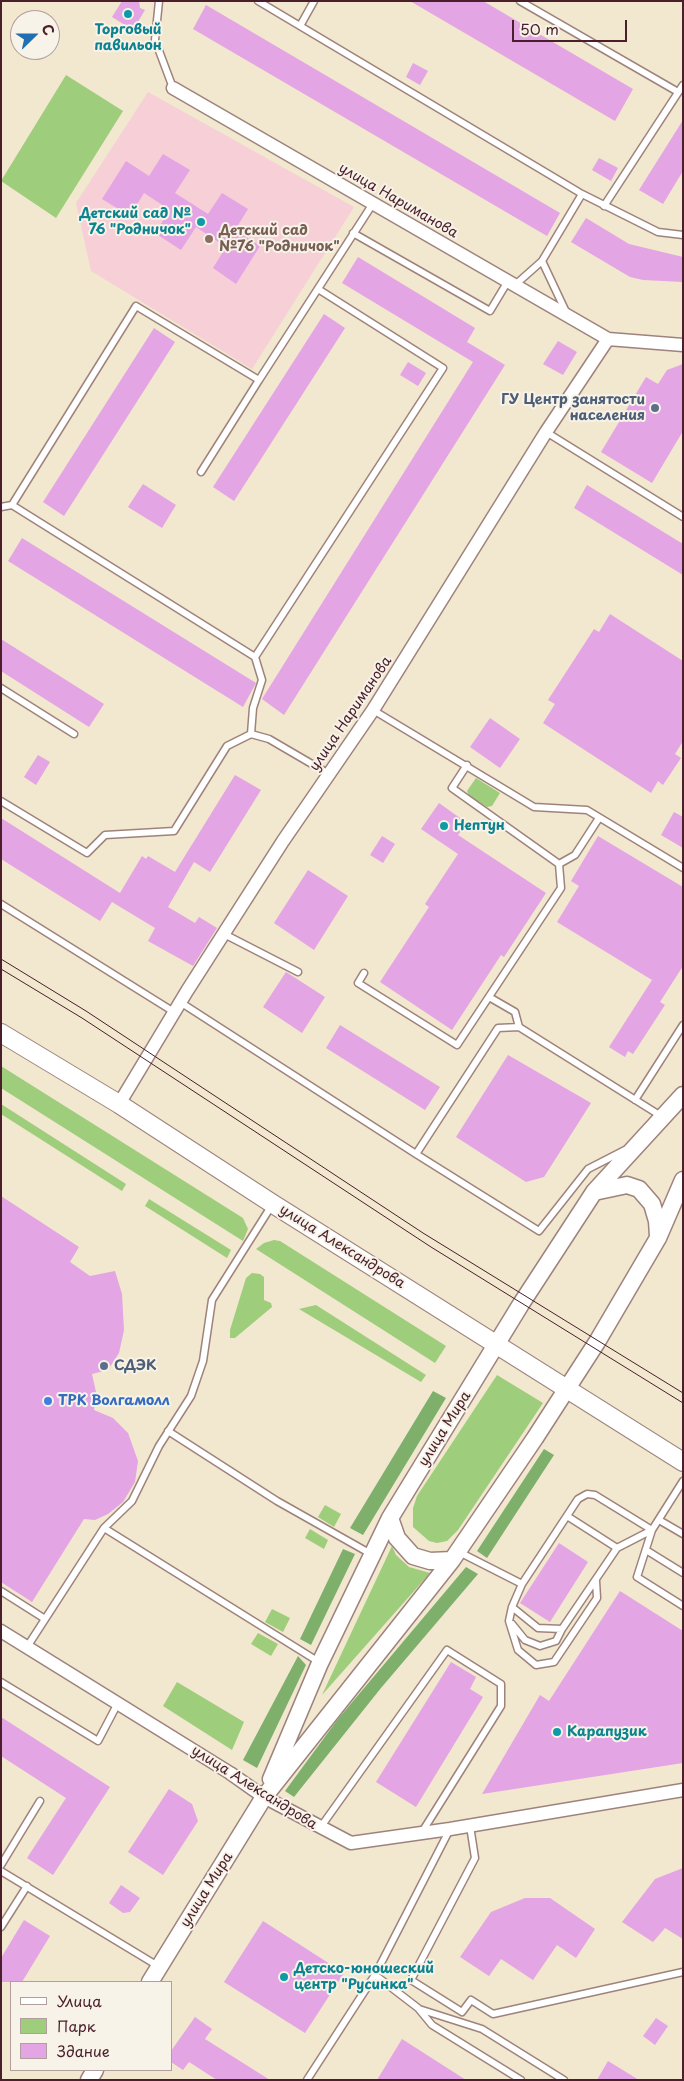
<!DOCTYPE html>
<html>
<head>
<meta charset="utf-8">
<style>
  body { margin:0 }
  #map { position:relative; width:684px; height:2081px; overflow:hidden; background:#f2e7cf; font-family:"Playpen Sans",sans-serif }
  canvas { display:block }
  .frame { position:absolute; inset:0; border:2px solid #4a1f2b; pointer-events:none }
  .legend { position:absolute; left:10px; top:1981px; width:162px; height:90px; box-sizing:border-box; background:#f7f3e8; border:1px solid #b29e9c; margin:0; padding:6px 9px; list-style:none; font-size:15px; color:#4a1f2b }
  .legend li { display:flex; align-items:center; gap:10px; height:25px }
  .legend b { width:25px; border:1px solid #b29e9c }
  .north { position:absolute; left:10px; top:10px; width:50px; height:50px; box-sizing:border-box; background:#f7f3e8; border:1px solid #b29e9c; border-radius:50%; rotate:68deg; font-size:14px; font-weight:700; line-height:20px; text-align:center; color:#4a1f2b }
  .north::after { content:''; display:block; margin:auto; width:18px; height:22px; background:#1f6fb2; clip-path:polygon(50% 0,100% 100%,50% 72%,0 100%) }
  .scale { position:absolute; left:512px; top:20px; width:115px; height:22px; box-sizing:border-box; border:2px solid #4a1f2b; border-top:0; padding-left:6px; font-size:15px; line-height:18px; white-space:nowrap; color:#4a1f2b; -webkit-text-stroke:4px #f7f3e8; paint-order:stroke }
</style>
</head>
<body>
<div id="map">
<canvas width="684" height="2081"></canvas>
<div class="frame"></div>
<ul class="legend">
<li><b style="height:6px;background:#fff"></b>Улица</li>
<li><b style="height:14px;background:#9ecd7c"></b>Парк</li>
<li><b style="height:14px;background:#e3a5e3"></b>Здание</li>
</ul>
<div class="north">С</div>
<div class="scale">50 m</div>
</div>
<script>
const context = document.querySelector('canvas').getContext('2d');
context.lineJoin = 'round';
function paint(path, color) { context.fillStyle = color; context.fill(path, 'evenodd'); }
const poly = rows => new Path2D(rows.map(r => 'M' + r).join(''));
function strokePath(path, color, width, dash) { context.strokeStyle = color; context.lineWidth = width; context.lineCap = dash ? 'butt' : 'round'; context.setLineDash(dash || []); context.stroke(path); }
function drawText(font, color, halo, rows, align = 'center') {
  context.font = font + ' "Playpen Sans",sans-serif'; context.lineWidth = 4; context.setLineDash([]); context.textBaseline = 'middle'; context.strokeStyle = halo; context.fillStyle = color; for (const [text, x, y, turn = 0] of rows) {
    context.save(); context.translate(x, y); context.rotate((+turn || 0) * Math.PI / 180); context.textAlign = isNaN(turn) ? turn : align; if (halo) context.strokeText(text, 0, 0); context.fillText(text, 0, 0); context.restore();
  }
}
const built = poly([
  [148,92,354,207,252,369,91,271,76,203]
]);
const green = poly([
  [66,75,123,111,56,218,1,181],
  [476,778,500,793,492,806,487,807,469,796,467,791],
  [1,1066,243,1218,248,1229,243,1241,1,1088],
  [1,1104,126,1184,122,1191,1,1114],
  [149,1199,231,1250,227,1258,145,1206],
  [274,1240,280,1241,446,1346,435,1363,256,1249,264,1243],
  [252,1273,260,1274,264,1277,264,1300,271,1303,272,1307,235,1338,230,1338,230,1330,246,1278],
  [316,1305,426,1375,421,1382,299,1309],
  [497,1375,543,1403,458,1530,447,1541,437,1543,429,1541,413,1527,413,1508,417,1496],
  [325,1505,341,1514,334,1527,318,1517],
  [310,1529,328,1540,324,1549,305,1538],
  [392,1546,396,1555,409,1567,430,1573,322,1695],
  [272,1609,290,1618,283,1632,265,1622],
  [258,1633,278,1644,271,1656,251,1644],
  [177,1682,244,1722,232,1750,163,1706]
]);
const forest = poly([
  [433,1391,446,1398,363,1535,350,1528],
  [544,1449,554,1455,487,1558,477,1551],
  [343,1549,355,1554,311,1645,300,1639],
  [466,1567,478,1574,381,1688,294,1797,285,1791,338,1719],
  [298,1656,306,1665,257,1768,243,1760]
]);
const building = poly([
  [122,1,139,1,140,8,145,10,133,30,112,17],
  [410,1,483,1,633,89,615,121],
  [206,5,560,213,547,236,193,29],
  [413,63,428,71,420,85,406,77],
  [683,120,683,171,663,204,639,190],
  [163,154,190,170,175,193,208,214,222,193,248,209,235,230,260,246,236,284,213,268,226,247,196,227,181,250,155,233,170,210,144,193,130,216,102,199,126,161,149,176],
  [599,158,618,168,611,181,592,170],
  [586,218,629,244,683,257,683,282,643,280,630,277,571,242],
  [358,257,475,328,467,342,505,365,284,715,262,699,473,362,342,283],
  [324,314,345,328,234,501,213,487],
  [154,328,175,342,64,516,43,502],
  [558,341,577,352,563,375,543,364],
  [408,362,426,373,418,386,400,375],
  [683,364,683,431,652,483,601,452,646,377,658,384,667,370],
  [143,484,176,505,162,528,128,507],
  [587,485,683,544,683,575,574,508],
  [22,538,256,683,243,707,8,561],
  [610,614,683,661,683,741,675,754,681,758,663,785,658,781,651,793,543,723,555,704,548,700,594,629,599,632],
  [1,639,104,704,89,727,1,671],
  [490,718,520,739,500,768,470,747],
  [38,755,50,762,36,785,24,777],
  [235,775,261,790,210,872,194,862,168,907,195,923,199,917,217,928,193,966,148,941,155,928,112,902,100,921,1,859,1,818,120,893,142,856,146,859,148,856,175,872],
  [439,803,467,823,458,835,546,893,504,957,501,955,452,1030,380,982,429,907,425,904,458,854,421,829],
  [674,812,683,817,683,848,661,835],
  [382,836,395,844,383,863,370,855],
  [598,836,683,887,683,966,660,1002,665,1005,633,1054,628,1051,625,1057,609,1047,652,980,557,922,579,886,571,881],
  [308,870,348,896,314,950,274,923],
  [286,972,325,997,302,1033,263,1007],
  [340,1025,440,1087,425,1110,326,1048],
  [508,1055,591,1103,544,1177,526,1182,456,1137],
  [1,1196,79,1247,70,1262,90,1276,115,1271,122,1294,124,1330,119,1353,108,1370,92,1374,96,1392,94,1410,113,1418,128,1433,138,1461,135,1482,123,1502,108,1514,95,1520,84,1519,32,1602,1,1582],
  [559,1543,588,1562,550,1622,520,1603],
  [620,1591,683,1631,683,1763,482,1794,540,1695,549,1701],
  [451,1662,476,1677,470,1689,483,1697,416,1807,376,1782],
  [1,1717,110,1787,53,1875,27,1858,66,1798,1,1756],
  [169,1789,192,1804,198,1821,163,1875,128,1852],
  [683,1868,683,1939,665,1928,653,1942,622,1922,655,1879],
  [121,1885,140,1898,130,1912,123,1913,109,1903],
  [525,1898,550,1898,595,1929,576,1958,557,1945,533,1980,501,1959,489,1976,460,1957,491,1912],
  [24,1920,50,1936,22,1982,1,1982,1,1958],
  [263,1921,344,1973,305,2033,224,1982],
  [195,2017,212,2029,205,2039,270,2080,217,2080,189,2062,183,2070,171,2062,171,2051],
  [656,2018,668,2026,655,2045,643,2036],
  [402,2039,466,2080,377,2080],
  [608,2061,639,2080,597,2080]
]);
const service = poly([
  [159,1,155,40,173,88],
  [258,1,582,194,658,232,683,235],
  [520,1,678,92],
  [300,26,314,1],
  [604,206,683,85],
  [353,233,490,311,508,281],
  [542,261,566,312],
  [515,285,542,261,582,194],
  [546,432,683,517],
  [201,472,259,380],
  [12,505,255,657,443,368,318,289],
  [1,507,12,505,136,306,259,380,372,205],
  [1,688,74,734],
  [373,710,534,807,587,810,683,868],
  [251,734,253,708,262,680,255,657],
  [467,765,452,788,559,864,575,855,599,818],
  [1,801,87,853,105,835,174,831,227,746,251,734,269,739,329,774],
  [1,904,174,1012],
  [224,934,298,972],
  [364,973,358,983,457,1045,561,888,559,864],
  [489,997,515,1012,519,1027],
  [180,1002,416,1154],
  [635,1100,683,1025],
  [625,1150,588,1169,539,1231,416,1154,498,1028,519,1027,661,1116],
  [168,1431,277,1501,371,1554],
  [683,1481,652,1530,637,1577,683,1606],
  [659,1520,683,1534],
  [104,1528,319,1662],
  [617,1548,652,1530],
  [646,1550,683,1573],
  [459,1552,522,1584],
  [596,1581,597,1598,554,1662,536,1665,518,1650,509,1621,512,1607,522,1584,578,1499,587,1494,595,1495,652,1530],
  [1,1591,45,1619],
  [512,1607,538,1628,562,1629],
  [512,1624,525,1640,540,1646,556,1641,562,1629,617,1548,567,1516],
  [27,1647,104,1528,132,1501,159,1446,191,1396,203,1361,212,1300,272,1205],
  [1,1682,98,1741,118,1703],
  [470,1826,475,1858,411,1980,462,2012,471,2000,493,2014,683,1972],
  [320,1828,447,1650,501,1684,501,1706,422,1832],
  [1,1865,40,1801],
  [1,1871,158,1966],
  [1,1927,27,1886],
  [375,1975,418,2008,432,2025,521,2080],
  [419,2009,482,2029,564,2080],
  [307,2080,375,1975,450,1829]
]);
const minor = poly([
  [173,88,608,339,683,345],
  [119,1104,187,991,283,841,373,710,546,432,608,339],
  [1,1631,230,1773,264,1797,351,1843,450,1829,683,1790]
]);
const tertiary = poly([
  [594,1192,627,1185,639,1189,652,1204,657,1221,658,1236],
  [390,1518,397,1538,413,1556,430,1561,452,1560],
  [271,1779,320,1663,390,1518,521,1304,594,1192,683,1095],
  [150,1982,264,1797,452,1560,535,1438,597,1342,658,1238,683,1180],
  [89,2080,95,2070]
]);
const secondary = poly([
  [1,1033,119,1104,273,1204,683,1462]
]);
const tram = poly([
  [1,959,86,1011,423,1233,683,1393],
  [1,969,82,1018,431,1247,683,1403]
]);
const markers = [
  [128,14,5,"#0f9aa8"],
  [201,222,5,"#0f9aa8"],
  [209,239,5,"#8d6e63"],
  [655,408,5,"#5c6f8a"],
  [444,826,5,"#0f9aa8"],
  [104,1366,5,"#5c6f8a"],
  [48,1401,5,"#3f7fe0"],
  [557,1732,5,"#0f9aa8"],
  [284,1977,5,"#0f9aa8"]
];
const cultureNames = [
  ["Торговый",128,30,"center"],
  ["павильон",128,46,"center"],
  ["Детский сад №",191,214,"right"],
  ["76 \"Родничок\"",191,230,"right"],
  ["Нептун",454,826],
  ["Карапузик",567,1732],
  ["Детско-юношеский",294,1969],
  ["центр \"Русинка\"",294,1985]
];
const streetNames = [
  ["улица Нариманова",398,201,30],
  ["улица Нариманова",351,714,-56],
  ["улица Александрова",342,1247,32],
  ["улица Мира",445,1429,-58],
  ["улица Александрова",254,1788,32],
  ["улица Мира",207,1890,-58]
];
const educationNames = [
  ["Детский сад",219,231],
  ["№76 \"Родничок\"",219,247]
];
const serviceNames = [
  ["ГУ Центр занятости",645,400],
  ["населения",645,416],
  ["СДЭК",114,1366,"left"]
];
const shopNames = [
  ["ТРК Волгамолл",58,1401]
];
paint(built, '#f6cfd7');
paint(green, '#9ecd7c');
paint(forest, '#7eb06c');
paint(building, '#e3a5e3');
strokePath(service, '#9e837d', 9);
strokePath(minor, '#9e837d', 15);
strokePath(tertiary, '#9e837d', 19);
strokePath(secondary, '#9e837d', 20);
strokePath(service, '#fff', 6);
strokePath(minor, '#fff', 12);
strokePath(tertiary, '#fff', 16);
strokePath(secondary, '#fff', 18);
strokePath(tram, '#4a1f2b', 1);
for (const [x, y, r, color] of markers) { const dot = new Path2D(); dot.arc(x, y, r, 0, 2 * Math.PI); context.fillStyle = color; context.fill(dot); strokePath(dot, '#f7f3e8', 2); }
drawText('bold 14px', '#0d838f', '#f7f3e8', cultureNames, 'left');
drawText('14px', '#4a1f2b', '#f7f3e8', streetNames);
drawText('bold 14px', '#785e54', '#f7f3e8', educationNames, 'left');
drawText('bold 14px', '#4e5e75', '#f7f3e8', serviceNames, 'right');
drawText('bold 14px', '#366cbe', '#f7f3e8', shopNames, 'left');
</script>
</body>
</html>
